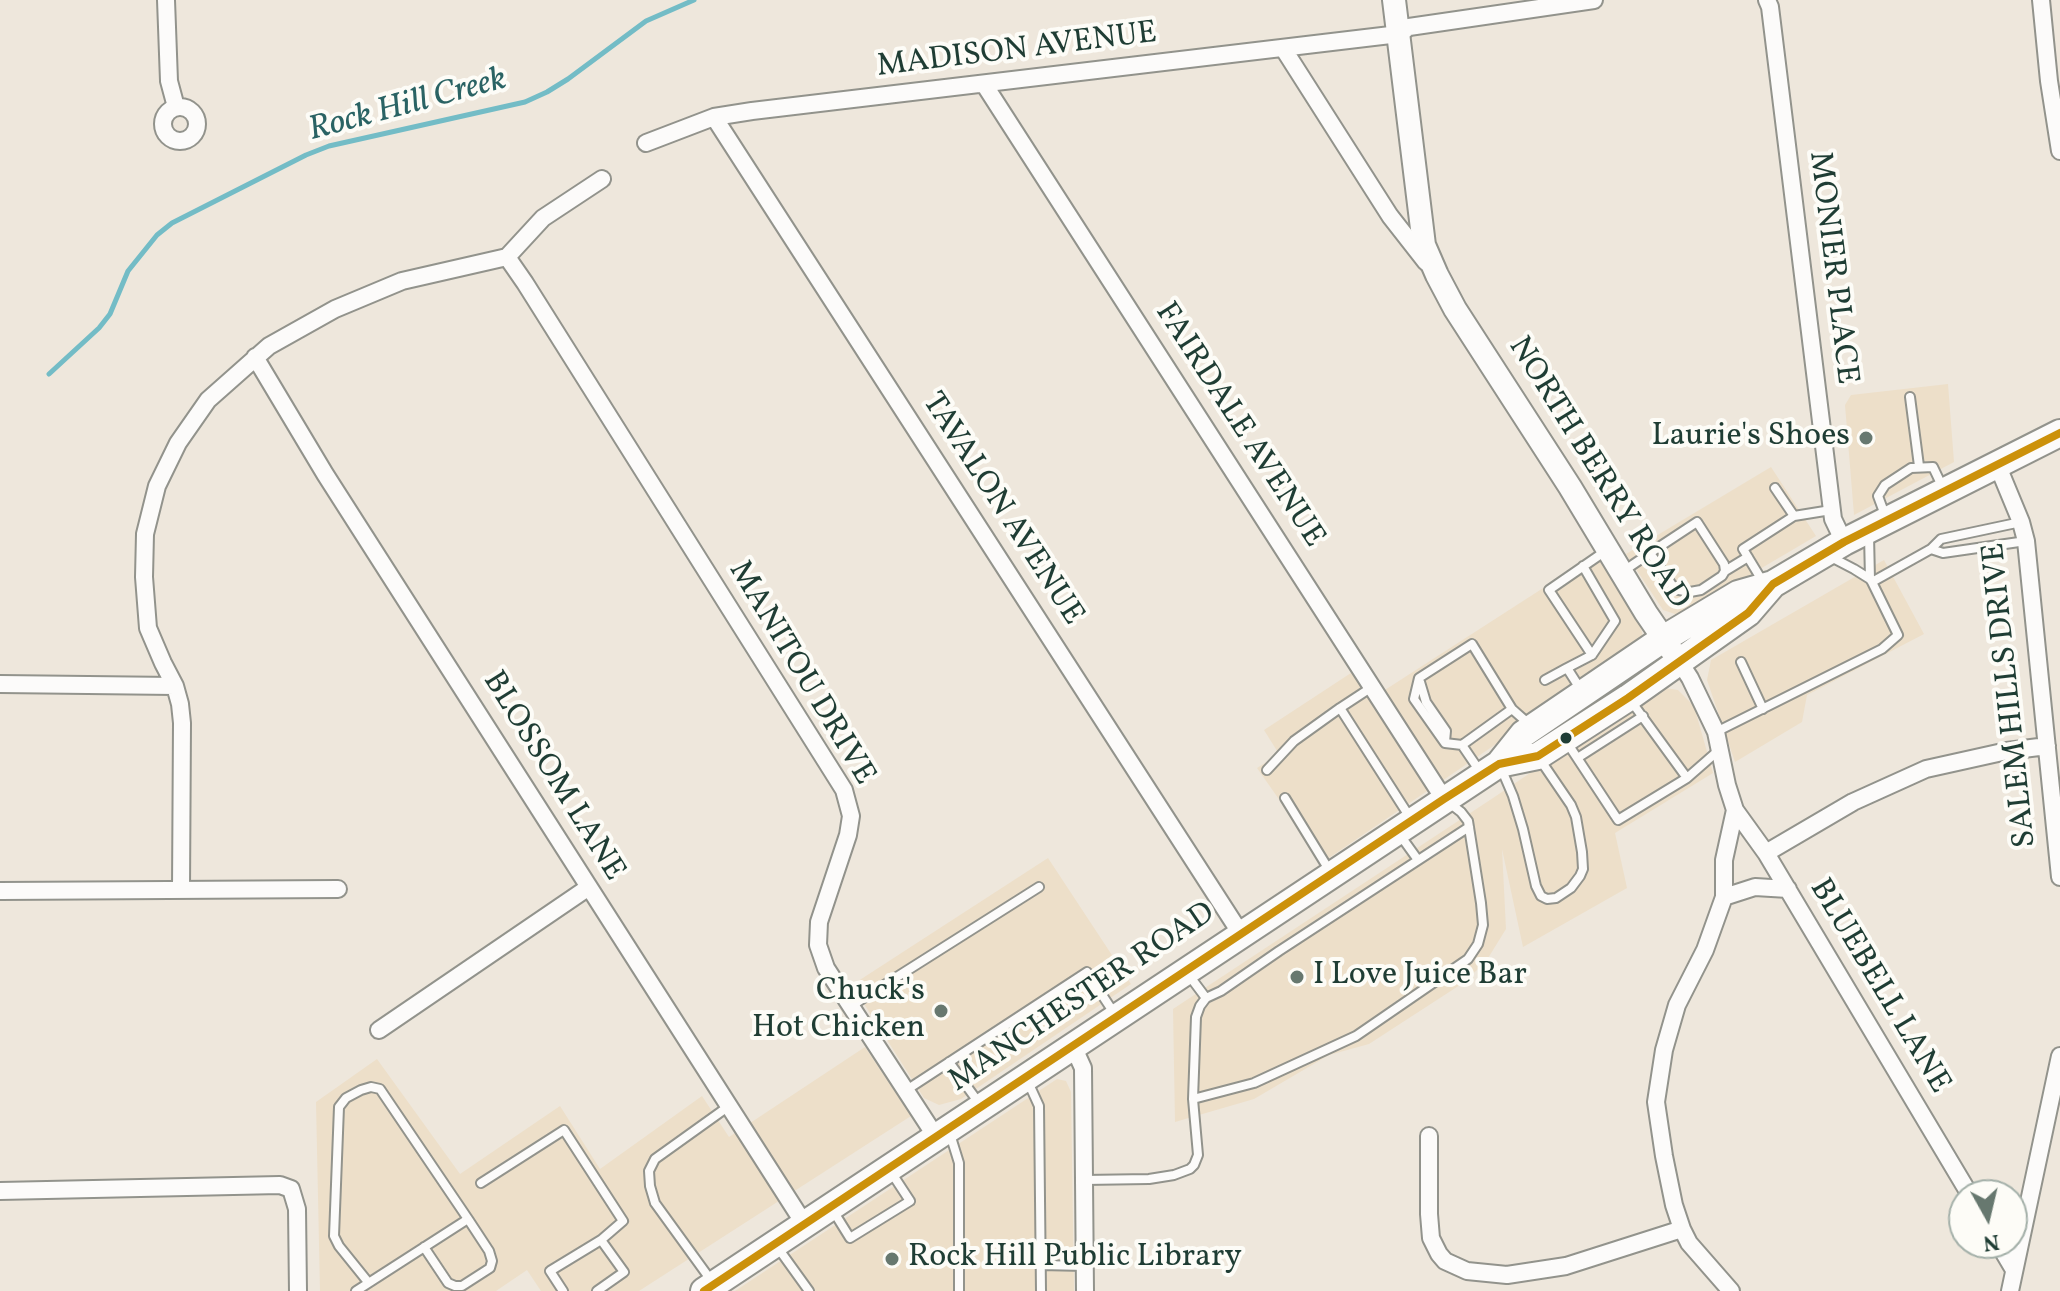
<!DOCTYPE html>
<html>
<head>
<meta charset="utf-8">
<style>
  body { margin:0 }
  #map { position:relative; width:2060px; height:1291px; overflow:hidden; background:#eee7dc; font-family:Vollkorn,serif }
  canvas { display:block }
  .north { position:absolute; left:1948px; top:1179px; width:80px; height:80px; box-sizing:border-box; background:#fdfcf7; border:2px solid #a4b0a9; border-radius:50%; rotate:172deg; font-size:22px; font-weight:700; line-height:32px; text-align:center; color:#1f3d34 }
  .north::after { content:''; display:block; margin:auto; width:28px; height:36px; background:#67786f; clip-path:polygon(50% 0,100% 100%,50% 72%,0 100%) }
</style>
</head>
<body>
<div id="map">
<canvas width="2060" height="1291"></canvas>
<div class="north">N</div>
</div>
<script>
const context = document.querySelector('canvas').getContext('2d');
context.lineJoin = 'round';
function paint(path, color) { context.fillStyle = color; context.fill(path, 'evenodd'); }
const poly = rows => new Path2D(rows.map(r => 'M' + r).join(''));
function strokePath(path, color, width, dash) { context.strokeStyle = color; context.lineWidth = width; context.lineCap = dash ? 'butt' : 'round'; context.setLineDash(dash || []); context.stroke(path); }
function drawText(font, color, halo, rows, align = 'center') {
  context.font = font + ' Vollkorn,serif'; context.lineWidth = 8; context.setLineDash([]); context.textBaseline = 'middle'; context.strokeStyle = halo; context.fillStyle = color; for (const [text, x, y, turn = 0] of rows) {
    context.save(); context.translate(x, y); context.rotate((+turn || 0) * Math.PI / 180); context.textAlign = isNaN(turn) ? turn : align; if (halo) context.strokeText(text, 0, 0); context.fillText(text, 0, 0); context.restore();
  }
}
const built = poly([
  [1948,384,1954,462,1854,515,1845,405,1851,395],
  [1771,467,1816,536,1687,612,1675,614,1663,610,1626,554],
  [1596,554,1640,622,1643,638,1634,650,1323,862,1257,768,1279,754,1264,730,1354,671,1374,697],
  [1884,560,1924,634,1807,695,1802,722,1735,762,1707,680,1711,660],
  [1658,687,1678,690,1694,706,1713,773,1615,833,1627,888,1523,947,1502,849,1506,929,1485,963,1460,985,1369,1044,1329,1055,1254,1099,1175,1122,1173,1009,1493,798],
  [1048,858,1131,984,961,1099,939,1105,924,1098,852,985],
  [865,1047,911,1116,639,1291,541,1291,527,1270,496,1291,320,1291,316,1102,377,1059,460,1174,560,1106,600,1169,702,1096,729,1137],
  [1057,1079,1066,1081,1071,1092,1074,1291,735,1291]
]);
const stream = poly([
  [49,374,99,328,110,314,128,271,157,235,172,223,306,155,329,146,525,102,547,92,568,79,646,21,694,0]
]);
const service = poly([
  [1910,397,1919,466],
  [1775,488,1794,516],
  [1885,515,1878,496,1885,485,1911,468,1933,467,1943,488],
  [2021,522,1941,539,1931,549,1943,553,2026,541],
  [1869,535,1870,579],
  [1829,556,1854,569,1870,579,1872,582,1931,549],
  [1583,566,1615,621,1592,655],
  [1725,571,1748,557],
  [1622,572,1650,553,1697,522,1724,564,1725,571,1722,576,1701,590,1690,592,1679,590,1672,585,1650,553],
  [1763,582,1743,549,1794,516,1831,510],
  [1741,662,1763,709],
  [1545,680,1567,668],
  [1420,682,1426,702,1446,731,1445,742],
  [1372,687,1340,708,1411,819],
  [1581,690,1567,668,1592,655,1549,590,1607,550],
  [1631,701,1687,778],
  [1512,709,1462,745,1445,743,1414,699,1419,678,1472,644,1512,709,1529,724],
  [1716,732,1882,649,1898,635,1872,582],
  [1566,741,1618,820,1687,778,1719,750],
  [1462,745,1479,770],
  [1579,757,1643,716],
  [1501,768,1513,796,1523,829,1536,886,1541,896,1547,899,1556,898,1571,888,1580,876,1583,869,1582,852,1576,817,1571,805,1539,758],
  [1267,770,1294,741,1340,708],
  [1285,798,1331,873],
  [1400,835,1418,860],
  [1188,974,1206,998,1200,1006,1196,1017,1193,1099,1254,1083,1356,1036,1468,959,1478,944,1483,925,1481,903,1468,821,1461,812,1448,802],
  [1206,998,1221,991,1279,951,1469,827],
  [851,1006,1039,887],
  [949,1062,979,1103],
  [1028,1082,1039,1106,1041,1291],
  [905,1091,1087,972,1114,1013],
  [950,1134,959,1163,959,1291],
  [1084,1180,1149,1179,1174,1175,1190,1169,1194,1165,1198,1155,1193,1099],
  [481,1183,564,1130,623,1221,601,1240,624,1272,597,1291],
  [832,1209,850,1238,910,1201,891,1172],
  [424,1247,448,1283,455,1286,462,1286,490,1268,492,1261,489,1251,468,1219],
  [778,1248,809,1291],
  [1041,1265,1085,1266],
  [713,1283,655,1203,650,1186,649,1171,655,1159,729,1106],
  [356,1291,468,1219,380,1089,371,1087,361,1090,346,1098,339,1107,334,1236,339,1246,368,1282],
  [563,1291,550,1271,601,1240]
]);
const minor = poly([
  [166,0,169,81,176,107],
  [1767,0,1770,7,1833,519,1844,542],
  [2041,0,2049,81,2060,151],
  [1283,48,1390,216,1426,262],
  [984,84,1444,799],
  '163 124a17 17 0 1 1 34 0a17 17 0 1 1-34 0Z',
  [714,117,1241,934],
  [646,143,714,117,752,111,1399,34,1409,27,1594,0],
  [507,257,525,283,844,790,851,816,848,835,819,922,818,945,826,968,936,1137],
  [255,357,325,474,805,1225],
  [1997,464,2021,522,2026,541,2060,877],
  [1679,661,1690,678,1716,732,1727,785,1735,810,1724,860,1724,897,1705,950,1677,1005,1664,1050,1656,1102,1664,1156,1674,1205,1682,1229,1689,1243,1731,1291],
  [0,684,175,686],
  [1735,810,1766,853,1970,1195],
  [1766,853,1853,802,1926,769,2007,751,2047,746],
  [181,889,182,723,180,704,175,686,163,663,148,628,144,577,145,534,157,486,178,443,208,400,269,346,335,309,402,281,507,257,543,218,602,179],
  [0,891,338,889],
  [1724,897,1755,887,1788,889],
  [379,1030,589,887],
  [1073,1046,1083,1068,1085,1291],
  [1429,1136,1429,1214,1431,1238,1439,1254,1445,1261,1467,1271,1507,1275,1566,1266,1682,1229],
  [0,1191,280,1185,291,1189,297,1209,298,1291],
  [1998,1243,2014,1270],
  [2010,1291,2060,1056]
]);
const secondary = poly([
  [1394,0,1424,245,1437,275,1455,309,1570,487,1646,613,1672,651]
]);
const primary = poly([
  [1499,764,1538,756,1628,698,1748,613,1773,584],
  [704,1291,1499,764,1523,734,1663,639,1738,594,1773,584,1844,542,2060,433]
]);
const bus1 = poly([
  [704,1291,1444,799,1499,764,1538,756,1628,698,1748,613,1773,584,1844,542,2060,433]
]);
const markers = [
  [1866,438,8,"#67786f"],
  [1566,738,7,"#1f3d34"],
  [1297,977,8,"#67786f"],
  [941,1011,8,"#67786f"],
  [892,1259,8,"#67786f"]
];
const streetNames = [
  ["MADISON AVENUE",1017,52,-7],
  ["MONIER PLACE",1831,268,83],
  ["FAIRDALE AVENUE",1238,426,57],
  ["NORTH BERRY ROAD",1597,474,58],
  ["TAVALON AVENUE",1001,510,57],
  ["MANITOU DRIVE",800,674,59],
  ["SALEM HILLS DRIVE",2012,695,-96],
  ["BLOSSOM LANE",552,777,58],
  ["BLUEBELL LANE",1878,987,59],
  ["MANCHESTER ROAD",1083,999,-34]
];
const poiNames = [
  ["Laurie's Shoes",1850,438],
  ["I Love Juice Bar",1313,977,"left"],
  ["Chuck's",925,993],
  ["Hot Chicken",925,1030],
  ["Rock Hill Public Library",908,1259,"left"]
];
const waterNames = [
  ["Rock Hill Creek",408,107,-15]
];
paint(built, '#eddfc9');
strokePath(stream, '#73bcc6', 5);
strokePath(service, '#92938c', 12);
strokePath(minor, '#92938c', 20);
strokePath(secondary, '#92938c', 26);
strokePath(primary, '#92938c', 30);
strokePath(service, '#fcfbfa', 8);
strokePath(minor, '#fcfbfa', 16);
strokePath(secondary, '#fcfbfa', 22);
strokePath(primary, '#fcfbfa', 26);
strokePath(bus1, '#cc910a', 8);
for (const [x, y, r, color] of markers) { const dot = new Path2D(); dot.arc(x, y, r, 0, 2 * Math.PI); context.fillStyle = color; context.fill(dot); strokePath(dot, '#fdfcf7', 3); }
drawText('32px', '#1f3d34', '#fdfcf7', streetNames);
drawText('32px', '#1f3d34', '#fdfcf7', poiNames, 'right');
drawText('italic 34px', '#2a6364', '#fdfcf7', waterNames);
</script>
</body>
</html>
